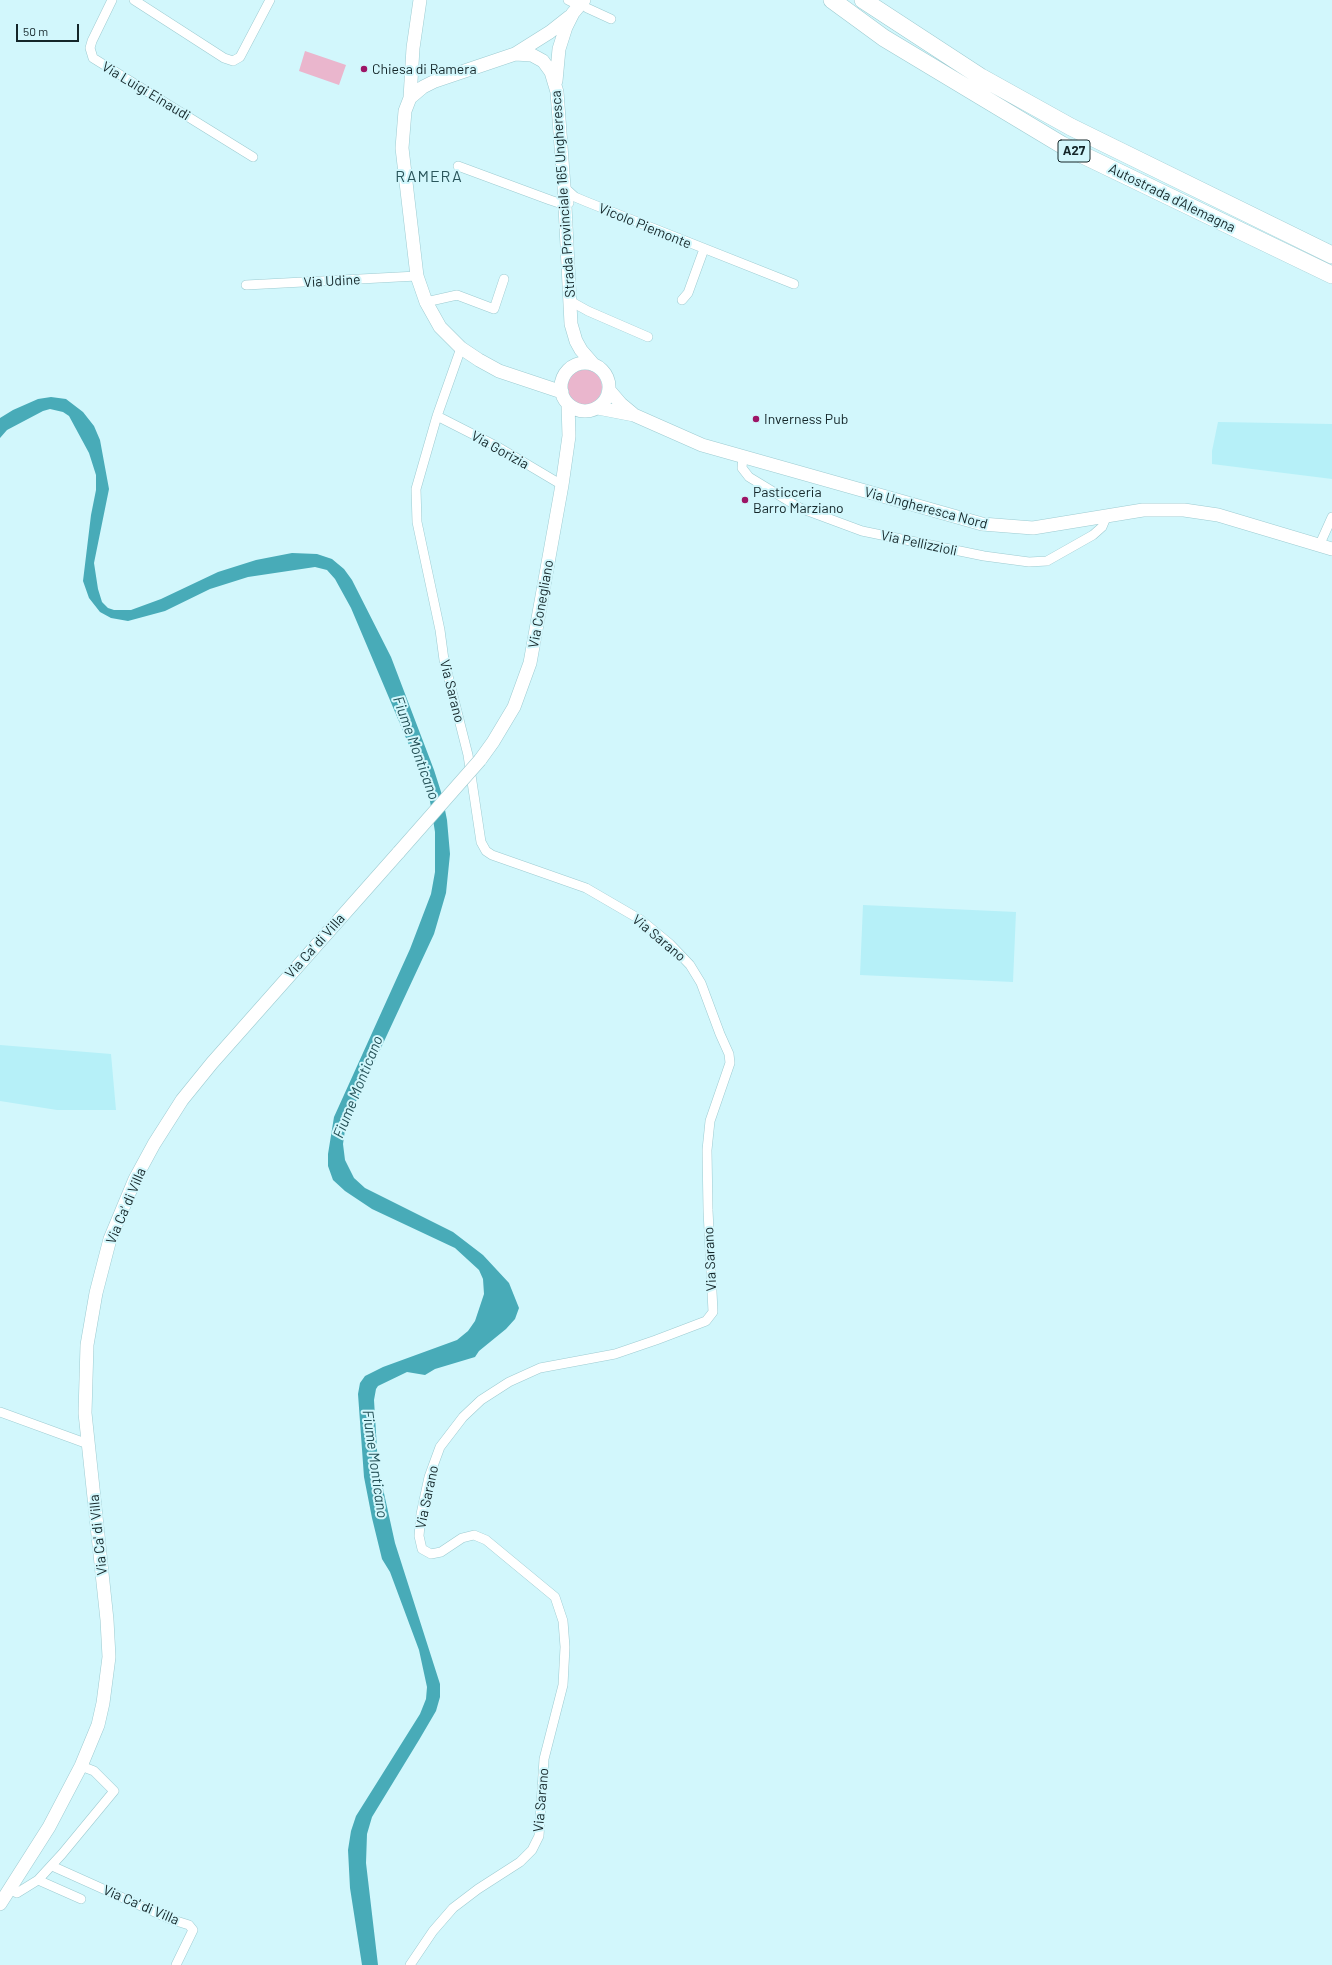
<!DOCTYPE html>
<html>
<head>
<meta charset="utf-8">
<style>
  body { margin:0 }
  #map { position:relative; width:1332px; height:1965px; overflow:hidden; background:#d2f7fc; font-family:Barlow,sans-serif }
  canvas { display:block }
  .scale { position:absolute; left:16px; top:24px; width:63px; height:18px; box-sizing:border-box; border:2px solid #142629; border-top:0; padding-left:5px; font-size:12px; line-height:14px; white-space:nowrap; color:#142629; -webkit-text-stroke:3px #d2f7fc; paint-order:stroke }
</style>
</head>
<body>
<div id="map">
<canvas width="1332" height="1965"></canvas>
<div class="scale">50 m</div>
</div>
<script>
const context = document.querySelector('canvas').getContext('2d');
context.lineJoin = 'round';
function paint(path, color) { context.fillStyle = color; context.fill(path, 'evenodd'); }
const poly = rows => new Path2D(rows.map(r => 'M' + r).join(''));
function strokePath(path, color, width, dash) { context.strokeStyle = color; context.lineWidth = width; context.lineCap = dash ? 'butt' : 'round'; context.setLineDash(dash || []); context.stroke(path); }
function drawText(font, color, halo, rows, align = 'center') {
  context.font = font + ' Barlow,sans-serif'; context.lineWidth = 4; context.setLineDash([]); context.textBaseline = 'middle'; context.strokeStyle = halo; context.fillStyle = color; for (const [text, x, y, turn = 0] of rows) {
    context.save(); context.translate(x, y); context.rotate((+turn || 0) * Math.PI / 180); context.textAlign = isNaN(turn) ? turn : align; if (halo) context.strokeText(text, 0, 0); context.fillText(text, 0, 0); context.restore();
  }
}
const built = poly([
  [1218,422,1332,424,1332,479,1212,464,1212,451],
  [863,905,1016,912,1013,982,860,975],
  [0,1045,111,1054,116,1110,57,1110,0,1101]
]);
const green = poly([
  [305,51,346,65,339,85,299,71],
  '566 387a18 18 0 1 1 36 0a18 18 0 1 1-36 0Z'
]);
const water = poly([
  [51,397,66,399,83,412,94,426,100,440,109,489,94,563,98,589,102,602,108,608,114,610,131,610,161,599,218,572,256,560,292,553,317,554,332,559,344,569,352,580,391,657,434,770,442,795,447,820,450,854,446,893,434,934,346,1123,343,1144,345,1160,354,1178,365,1188,453,1232,483,1255,509,1283,519,1308,515,1319,506,1329,479,1351,475,1357,435,1369,425,1375,407,1372,378,1386,376,1389,374,1400,378,1466,395,1543,440,1684,440,1697,436,1711,419,1740,372,1817,367,1834,366,1863,378,1965,362,1965,350,1888,348,1850,351,1831,356,1816,420,1714,426,1699,427,1687,419,1650,390,1572,382,1559,372,1518,364,1477,358,1394,360,1383,365,1376,383,1367,457,1340,468,1331,475,1321,484,1294,483,1279,479,1270,455,1248,372,1209,345,1191,333,1180,328,1166,328,1154,334,1117,410,949,431,894,435,872,435,832,430,801,417,764,351,608,335,579,327,570,315,567,248,577,210,589,165,611,128,621,111,618,100,612,89,598,83,581,91,515,96,490,96,475,89,453,69,416,63,412,50,409,43,411,7,430,0,438,0,418,13,410,38,399]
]);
const street = poly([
  [112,0,92,41,90,48,93,58,253,157],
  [134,0,224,58,233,61,240,57,270,0],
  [568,0,576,4],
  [587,8,611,19],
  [458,166,550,200,565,205,569,203],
  [564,187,575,197,587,202,794,284],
  [246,285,417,276],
  [682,300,688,293,704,249],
  [570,301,588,311,648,337],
  [426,302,457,295,494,309,504,279],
  [437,416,498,447,562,485],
  [743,456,742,468,749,477,800,508,862,531,984,556,1029,562,1047,561,1093,535,1102,527,1107,515],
  [1319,546,1332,517],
  [0,1412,88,1444],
  [52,1866,170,1919,189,1925,193,1930,176,1965],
  [38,1880,81,1899],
  [9,1889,17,1893,38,1880,62,1854,114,1791,94,1771,81,1766],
  [410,1965,433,1931,453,1908,478,1889,520,1862,532,1850,539,1836,544,1759,563,1685,565,1647,563,1621,555,1597,486,1540,474,1535,462,1538,441,1552,431,1554,422,1549,419,1536,421,1514,429,1477,440,1447,463,1417,481,1400,509,1382,540,1368,615,1354,656,1340,706,1321,713,1312,708,1210,707,1150,710,1121,730,1063,729,1054,720,1034,701,983,690,965,670,944,641,920,586,888,492,855,486,851,481,842,468,755,444,660,440,630,417,522,416,489,437,416,461,348]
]);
const secondary = poly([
  [515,54,550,32,569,17],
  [556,81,559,49,566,27,573,13,584,0],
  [410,98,413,48,420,0],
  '561 387a24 24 0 1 1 48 0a24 24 0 1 1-48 0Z',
  [609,390,621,404,633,414],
  [562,392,499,371,479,360,461,348,440,327,426,302,417,276,402,148,405,111,410,98,423,87,435,81,515,54,532,55,543,61,551,72,557,92,564,187,571,324,576,341,581,350,594,365],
  [598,408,634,415,702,445,982,524,1033,528,1143,510,1184,510,1218,515,1332,549],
  [480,760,493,742,514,707,530,663,562,485,569,436,568,404],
  [0,1904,49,1827,81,1766,98,1725,103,1703,109,1657,107,1620,85,1413,87,1345,96,1293,110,1239,135,1179,154,1144,182,1100,212,1063,399,852]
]);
const highway = poly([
  [832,0,884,38,1062,145,1332,275],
  [863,0,981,77,1071,127,1332,255]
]);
const secondaryBridge = poly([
  [399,852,480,760]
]);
const markers = [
  [364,69,4,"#9c1566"],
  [756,419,4,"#9c1566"],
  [745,500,4,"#9c1566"]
];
const shields = [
  [1074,151,32]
];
const shieldNames = [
  ["A27",1074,151]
];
const poiNames = [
  ["Chiesa di Ramera",372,69],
  ["Inverness Pub",764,419],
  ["Pasticceria",753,492],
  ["Barro Marziano",753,508]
];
const streetNames = [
  ["Via Luigi Einaudi",146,91,31],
  ["Strada Provinciale 165 Ungheresca",563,194,-94],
  ["Autostrada d'Alemagna",1172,198,26],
  ["Vicolo Piemonte",645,226,22],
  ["Via Udine",332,281,-3],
  ["Via Gorizia",500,450,29],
  ["Via Ungheresca Nord",926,508,15],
  ["Via Pellizzioli",919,543,12],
  ["Via Conegliano",541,604,-80],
  ["Via Sarano",452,691,76],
  ["Via Sarano",659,938,40],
  ["Via Ca' di Villa",315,946,-48],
  ["Via Ca' di Villa",126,1206,-67],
  ["Via Sarano",710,1259,-93],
  ["Via Sarano",427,1497,-78],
  ["Via Ca' di Villa",98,1535,-96],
  ["Via Sarano",541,1800,-85],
  ["Via Ca' di Villa",141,1905,23]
];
const waterNames = [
  ["Fiume Monticano",416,748,70],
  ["Fiume Monticano",358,1087,-68],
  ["Fiume Monticano",375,1464,82]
];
const quarterNames = [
  ["RAMERA",429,177]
];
paint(built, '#b6f0f8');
paint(green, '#eab6cd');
paint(water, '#48abb8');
strokePath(street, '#9dcbd1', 10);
strokePath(secondary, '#9dcbd1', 14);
strokePath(highway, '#9dcbd1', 18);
strokePath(street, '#fff', 9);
strokePath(secondary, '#fff', 13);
strokePath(highway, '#fff', 17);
strokePath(secondaryBridge, '#9dcbd1', 14, []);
strokePath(secondaryBridge, '#fff', 13);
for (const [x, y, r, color] of markers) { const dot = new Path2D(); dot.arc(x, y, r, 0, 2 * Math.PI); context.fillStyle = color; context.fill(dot); strokePath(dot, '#d2f7fc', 1.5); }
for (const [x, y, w] of shields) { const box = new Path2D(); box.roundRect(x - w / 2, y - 11, w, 22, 3); context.fillStyle = '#d2f7fc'; context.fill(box); strokePath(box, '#142629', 1); }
drawText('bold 13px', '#142629', null, shieldNames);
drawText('14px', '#142629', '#d2f7fc', poiNames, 'left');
drawText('14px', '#142629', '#d2f7fc', streetNames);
drawText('italic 15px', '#255157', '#d2f7fc', waterNames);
context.letterSpacing = '1px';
drawText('16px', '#2a565c', '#d2f7fc', quarterNames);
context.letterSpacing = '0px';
</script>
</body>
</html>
